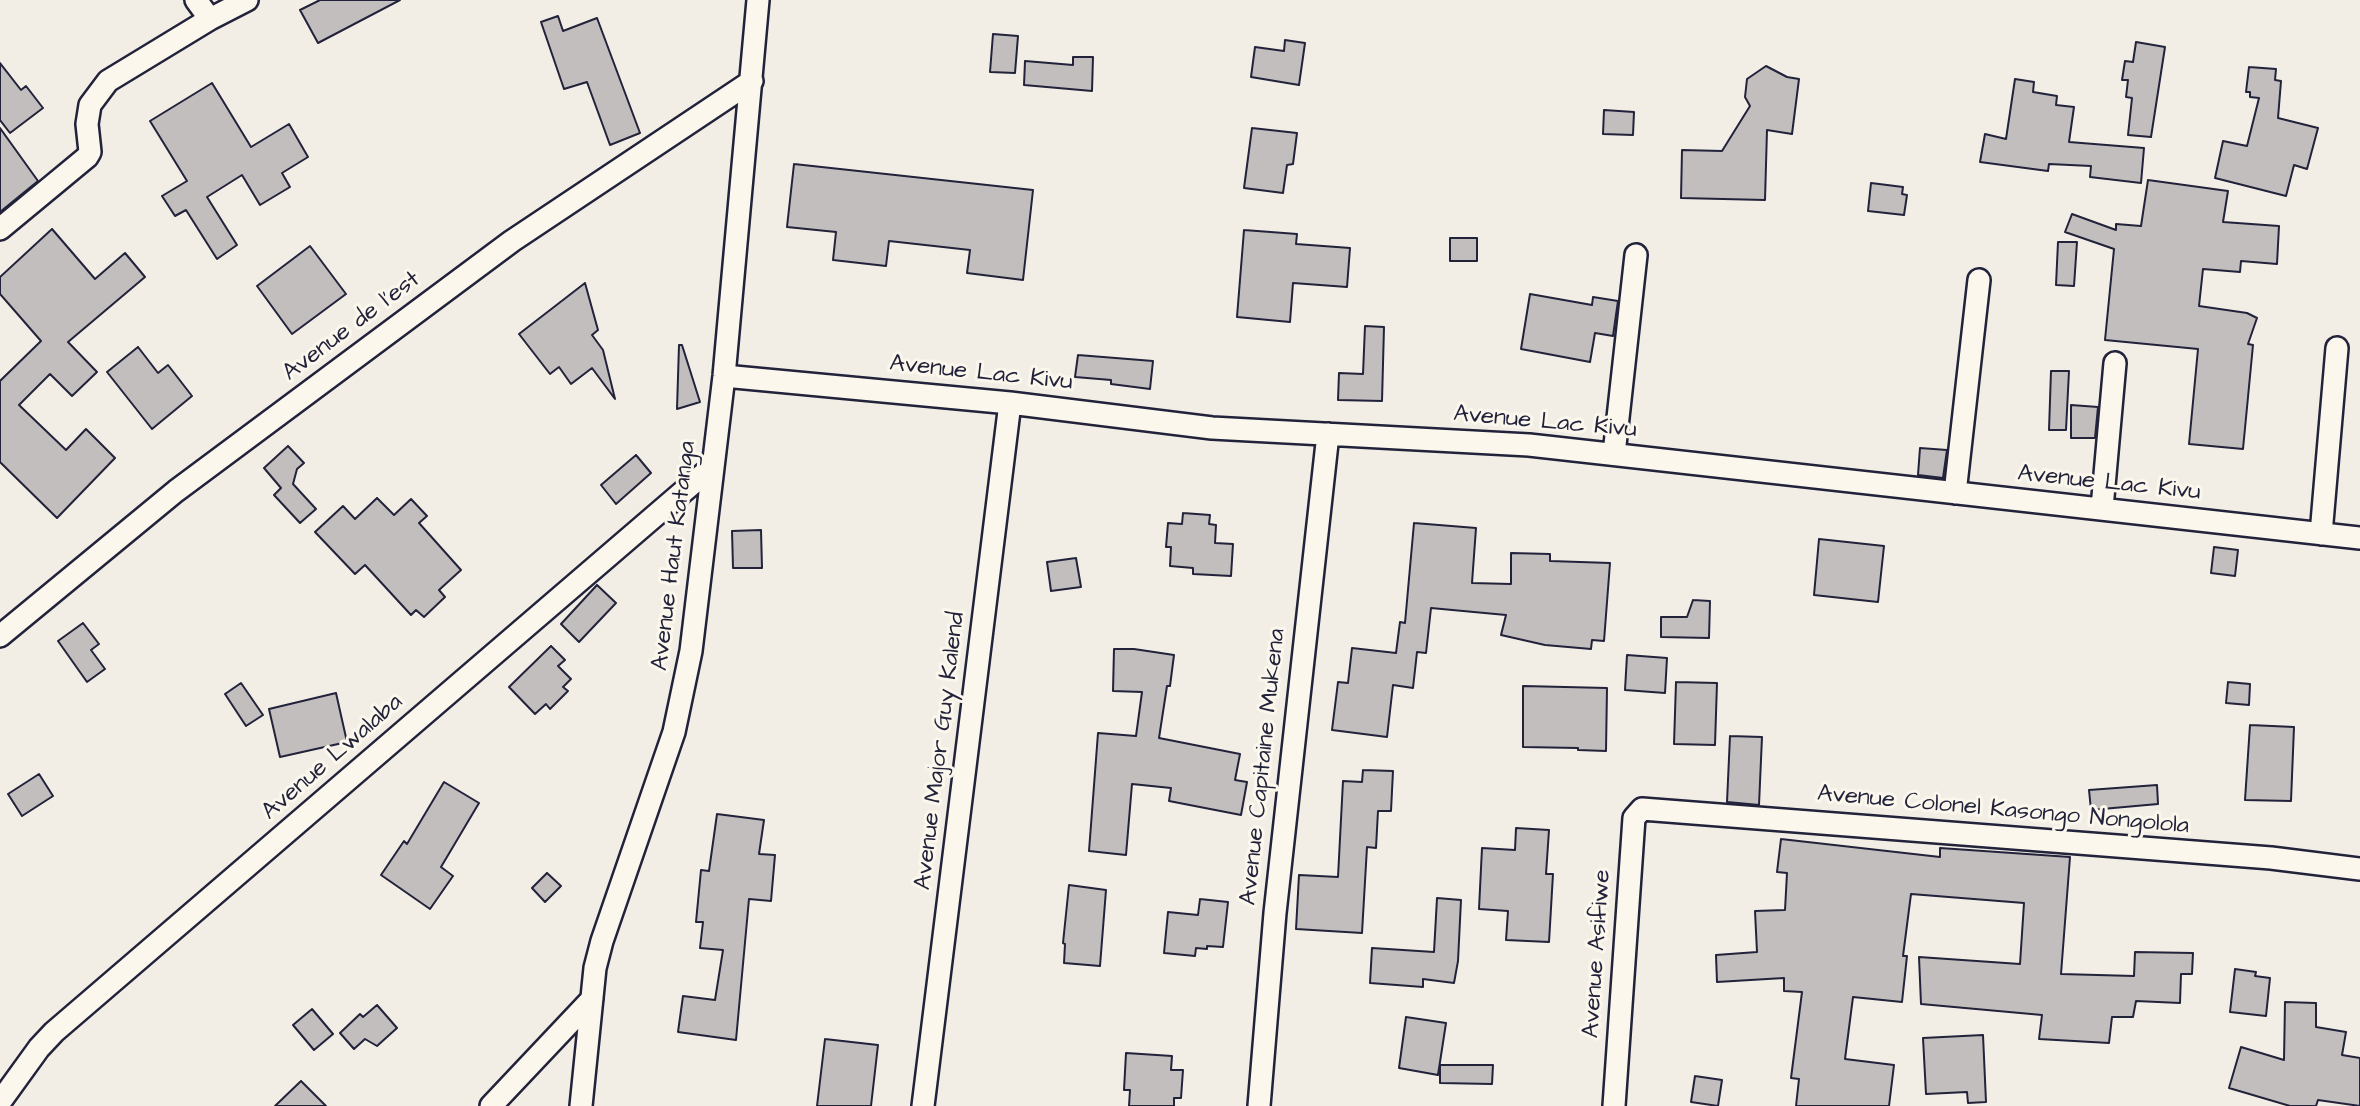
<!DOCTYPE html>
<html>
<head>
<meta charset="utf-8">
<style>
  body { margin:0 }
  canvas { display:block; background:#f2eee5 }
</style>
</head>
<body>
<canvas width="2360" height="1106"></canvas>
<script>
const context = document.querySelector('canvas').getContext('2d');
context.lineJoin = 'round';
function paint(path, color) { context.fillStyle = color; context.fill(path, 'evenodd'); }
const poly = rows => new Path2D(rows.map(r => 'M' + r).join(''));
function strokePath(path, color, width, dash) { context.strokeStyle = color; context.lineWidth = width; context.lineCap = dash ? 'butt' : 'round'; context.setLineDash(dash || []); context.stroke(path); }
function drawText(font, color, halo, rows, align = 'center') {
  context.font = font + ' "Architects Daughter",sans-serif'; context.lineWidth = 6; context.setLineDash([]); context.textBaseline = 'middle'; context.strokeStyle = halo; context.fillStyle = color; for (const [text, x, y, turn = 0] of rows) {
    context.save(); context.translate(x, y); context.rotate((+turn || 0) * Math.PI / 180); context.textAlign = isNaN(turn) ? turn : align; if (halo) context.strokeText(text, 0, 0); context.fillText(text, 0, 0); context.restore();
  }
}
const building = poly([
  [320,0,400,0,318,43,300,10,320,0],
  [558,16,563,31,597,18,640,133,610,145,587,82,564,89,541,22,558,16],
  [993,34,1018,36,1015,73,990,72,993,34],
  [1285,40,1305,43,1299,85,1251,77,1255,47,1284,51,1285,40],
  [2136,42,2165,47,2151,137,2128,135,2132,98,2126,97,2128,80,2122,80,2125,61,2133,62,2136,42],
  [1073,57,1093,57,1092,91,1024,85,1025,61,1073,65,1073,57],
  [0,63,21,90,26,86,43,108,10,133,0,120,0,63],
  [1766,66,1787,77,1799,79,1792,134,1767,130,1765,200,1681,198,1682,150,1722,151,1750,106,1745,97,1747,79,1766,66],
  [2249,67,2276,69,2275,80,2281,81,2278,118,2318,128,2307,169,2294,165,2286,196,2215,178,2223,141,2247,146,2259,98,2250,97,2250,92,2246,92,2249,67],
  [2015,79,2034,82,2033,92,2057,96,2056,105,2074,107,2069,142,2144,148,2141,183,2090,177,2091,166,2049,164,2048,171,1980,162,1985,134,2006,139,2015,79],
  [212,83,251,147,289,124,308,157,282,173,290,187,260,205,242,175,207,197,237,245,217,259,186,210,175,216,162,196,187,181,150,121,212,83],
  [1604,110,1634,112,1633,135,1603,134,1604,110],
  [0,128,38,181,0,212,0,128],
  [1252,128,1297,133,1293,164,1287,165,1283,193,1244,188,1252,128],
  [794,164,1033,190,1023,280,967,273,970,250,889,241,886,266,833,260,836,232,787,227,794,164],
  [2148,180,2228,191,2223,222,2279,226,2277,264,2241,261,2240,272,2203,269,2199,306,2247,313,2257,318,2248,344,2253,345,2243,449,2189,444,2198,349,2105,340,2114,249,2065,232,2072,214,2116,230,2116,224,2141,226,2148,180],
  [1871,183,1903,187,1902,194,1907,195,1904,215,1868,211,1871,183],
  [52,229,95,279,125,253,145,277,68,342,97,372,72,396,50,374,19,405,66,450,86,429,115,458,57,518,0,462,0,381,41,341,0,294,0,277,52,229],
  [1244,230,1297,234,1296,244,1350,248,1347,287,1293,283,1290,322,1237,317,1244,230],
  [1450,238,1477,238,1477,261,1450,261,1450,238],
  [2058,242,2077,242,2074,286,2056,285,2058,242],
  [310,246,346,294,292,334,257,286,310,246],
  [585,283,598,330,592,335,603,350,615,399,592,368,571,384,559,367,550,374,519,334,585,283],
  [1530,294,1592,305,1593,297,1618,301,1613,336,1595,333,1590,362,1521,349,1530,294],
  [1365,326,1384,327,1382,401,1338,400,1339,373,1363,374,1365,326],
  [679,345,682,345,700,402,677,409,679,345],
  [138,347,158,373,168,365,192,396,152,429,107,372,138,347],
  [1078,355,1153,361,1150,389,1111,384,1111,380,1075,377,1078,355],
  [2051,371,2069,371,2066,430,2049,430,2051,371],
  [2071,405,2098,407,2095,438,2071,438,2071,405],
  [288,446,304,463,297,469,293,484,316,509,300,523,274,495,281,488,264,468,288,446],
  [1920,448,1947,450,1943,478,1918,475,1920,448],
  [636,455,651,473,616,504,601,485,636,455],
  [377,498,394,515,411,499,427,516,419,523,461,570,439,590,445,597,424,617,416,610,411,615,365,565,355,574,315,532,343,506,355,519,377,498],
  [1183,513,1210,515,1209,524,1216,525,1215,543,1233,544,1231,576,1193,574,1193,568,1170,566,1171,547,1166,547,1168,523,1182,524,1183,513],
  [1414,523,1476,528,1472,583,1511,584,1511,553,1550,554,1550,561,1610,563,1604,641,1592,640,1591,649,1545,645,1501,635,1506,615,1431,608,1426,653,1417,652,1413,688,1393,685,1387,737,1332,730,1338,682,1348,683,1352,648,1396,653,1400,622,1405,623,1414,523],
  [761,530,762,568,733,568,732,531,761,530],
  [1819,539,1884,546,1878,602,1814,595,1819,539],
  [2214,547,2238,550,2235,576,2211,573,2214,547],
  [1076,558,1081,587,1051,591,1047,562,1076,558],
  [597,585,616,603,579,642,561,624,597,585],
  [1693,600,1710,601,1709,638,1661,637,1661,617,1687,617,1693,600],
  [83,623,99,644,91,650,105,669,87,682,58,641,83,623],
  [551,646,565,660,558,666,571,679,563,687,568,691,550,709,546,704,535,714,509,687,551,646],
  [1114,649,1134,649,1174,655,1170,686,1167,686,1159,738,1240,754,1235,780,1247,782,1241,815,1169,801,1171,788,1132,784,1126,855,1089,851,1098,733,1136,736,1142,692,1113,691,1114,649],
  [1627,655,1667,658,1665,693,1625,690,1627,655],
  [1676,682,1717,683,1715,745,1674,744,1676,682],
  [2228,682,2250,684,2249,705,2226,703,2228,682],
  [241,683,263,715,246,726,225,694,241,683],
  [1523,686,1607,688,1606,751,1578,750,1578,748,1523,747,1523,686],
  [336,693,347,742,280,757,269,709,336,693],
  [2250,725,2294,727,2291,801,2245,800,2250,725],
  [1730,736,1762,737,1759,805,1727,802,1730,736],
  [1363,770,1393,771,1391,811,1378,811,1376,848,1367,847,1362,933,1296,929,1299,875,1338,877,1343,781,1362,782,1363,770],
  [39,774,53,796,22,816,8,794,39,774],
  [444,782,479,803,441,867,453,876,430,909,381,875,404,841,407,844,444,782],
  [2157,785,2158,804,2091,810,2089,790,2157,785],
  [717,814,764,820,759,854,775,855,771,901,749,899,736,1040,678,1032,683,996,715,1000,723,950,700,948,703,922,696,922,701,870,709,871,717,814],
  [1516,828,1549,830,1546,874,1553,874,1549,942,1506,940,1508,911,1479,909,1482,848,1515,850,1516,828],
  [1781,839,1940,857,1940,848,2070,857,2061,974,2134,976,2135,952,2193,953,2192,974,2181,974,2180,1003,2136,1001,2133,1017,2112,1017,2109,1043,2039,1039,2042,1015,1921,1004,1919,957,2020,964,2024,903,1911,894,1903,956,1907,956,1902,1002,1853,997,1845,1059,1894,1065,1889,1106,1796,1106,1799,1079,1791,1078,1802,992,1784,991,1784,978,1717,982,1716,955,1757,952,1755,911,1785,910,1787,873,1777,872,1781,839],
  [547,873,561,886,545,902,532,888,547,873],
  [1069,885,1106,890,1100,966,1064,963,1065,944,1063,943,1069,885],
  [1437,898,1461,900,1458,961,1454,983,1423,979,1423,987,1370,983,1372,948,1434,952,1437,898],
  [1200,899,1228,902,1223,947,1207,946,1207,949,1196,948,1195,956,1164,953,1168,912,1198,915,1200,899],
  [2235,969,2256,972,2255,976,2270,978,2266,1016,2230,1012,2235,969],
  [2285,1002,2316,1003,2316,1027,2346,1032,2342,1055,2360,1058,2360,1106,2318,1100,2316,1106,2290,1106,2229,1088,2241,1047,2284,1060,2285,1002],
  [377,1005,397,1028,377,1046,365,1039,354,1049,340,1033,360,1014,363,1017,377,1005],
  [312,1009,333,1034,314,1050,293,1025,312,1009],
  [1406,1017,1446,1023,1438,1075,1399,1068,1406,1017],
  [1983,1035,1986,1102,1968,1103,1967,1092,1926,1094,1923,1038,1983,1035],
  [825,1039,878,1045,871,1106,817,1106,825,1039],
  [1126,1053,1172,1056,1171,1070,1183,1070,1181,1098,1174,1098,1174,1106,1129,1106,1130,1090,1124,1090,1126,1053],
  [1440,1065,1493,1065,1492,1084,1440,1083,1440,1065],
  [1695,1076,1722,1080,1718,1106,1691,1102,1695,1076],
  [301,1081,326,1106,275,1106,301,1081]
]);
const minor = poly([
  [196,0,210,19],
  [0,229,87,157,90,152,87,124,90,105,108,81,210,19,247,0],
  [724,376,1010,403,1212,428,1529,445,2360,538],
  [1614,454,1636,255],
  [1955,493,1979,280],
  [2102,508,2115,363],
  [2321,534,2337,348],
  [0,636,176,491,512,241,752,81],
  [0,1102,39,1048,54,1032,713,466],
  [491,1106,592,999],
  [581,1106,595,968,602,941,674,732,691,651,724,376,758,0],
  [923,1106,1010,403],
  [1259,1106,1275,913,1328,434],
  [1614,1106,1634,818,1642,809,2271,858,2360,869]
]);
const streetNames = [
  ["Avenue de l'est",352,327,-37],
  ["Avenue Lac Kivu",981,374,6],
  ["Avenue Lac Kivu",1545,423,5],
  ["Avenue Lac Kivu",2109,484,6],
  ["Avenue Haut Katanga",675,556,-83],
  ["Avenue Major Guy Kalend",941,751,-83],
  ["Avenue Lwalaba",333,758,-41],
  ["Avenue Capitaine Mukena",1264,767,-84],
  ["Avenue Colonel Kasongo Nongolola",2003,811,5],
  ["Avenue Asifiwe",1598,954,-86]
];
paint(building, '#c2bebe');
strokePath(building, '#22223b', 2);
strokePath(minor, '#22223b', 26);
strokePath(minor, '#fbf7ec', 21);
drawText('24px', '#22223b', '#fbf7ec', streetNames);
</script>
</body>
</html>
